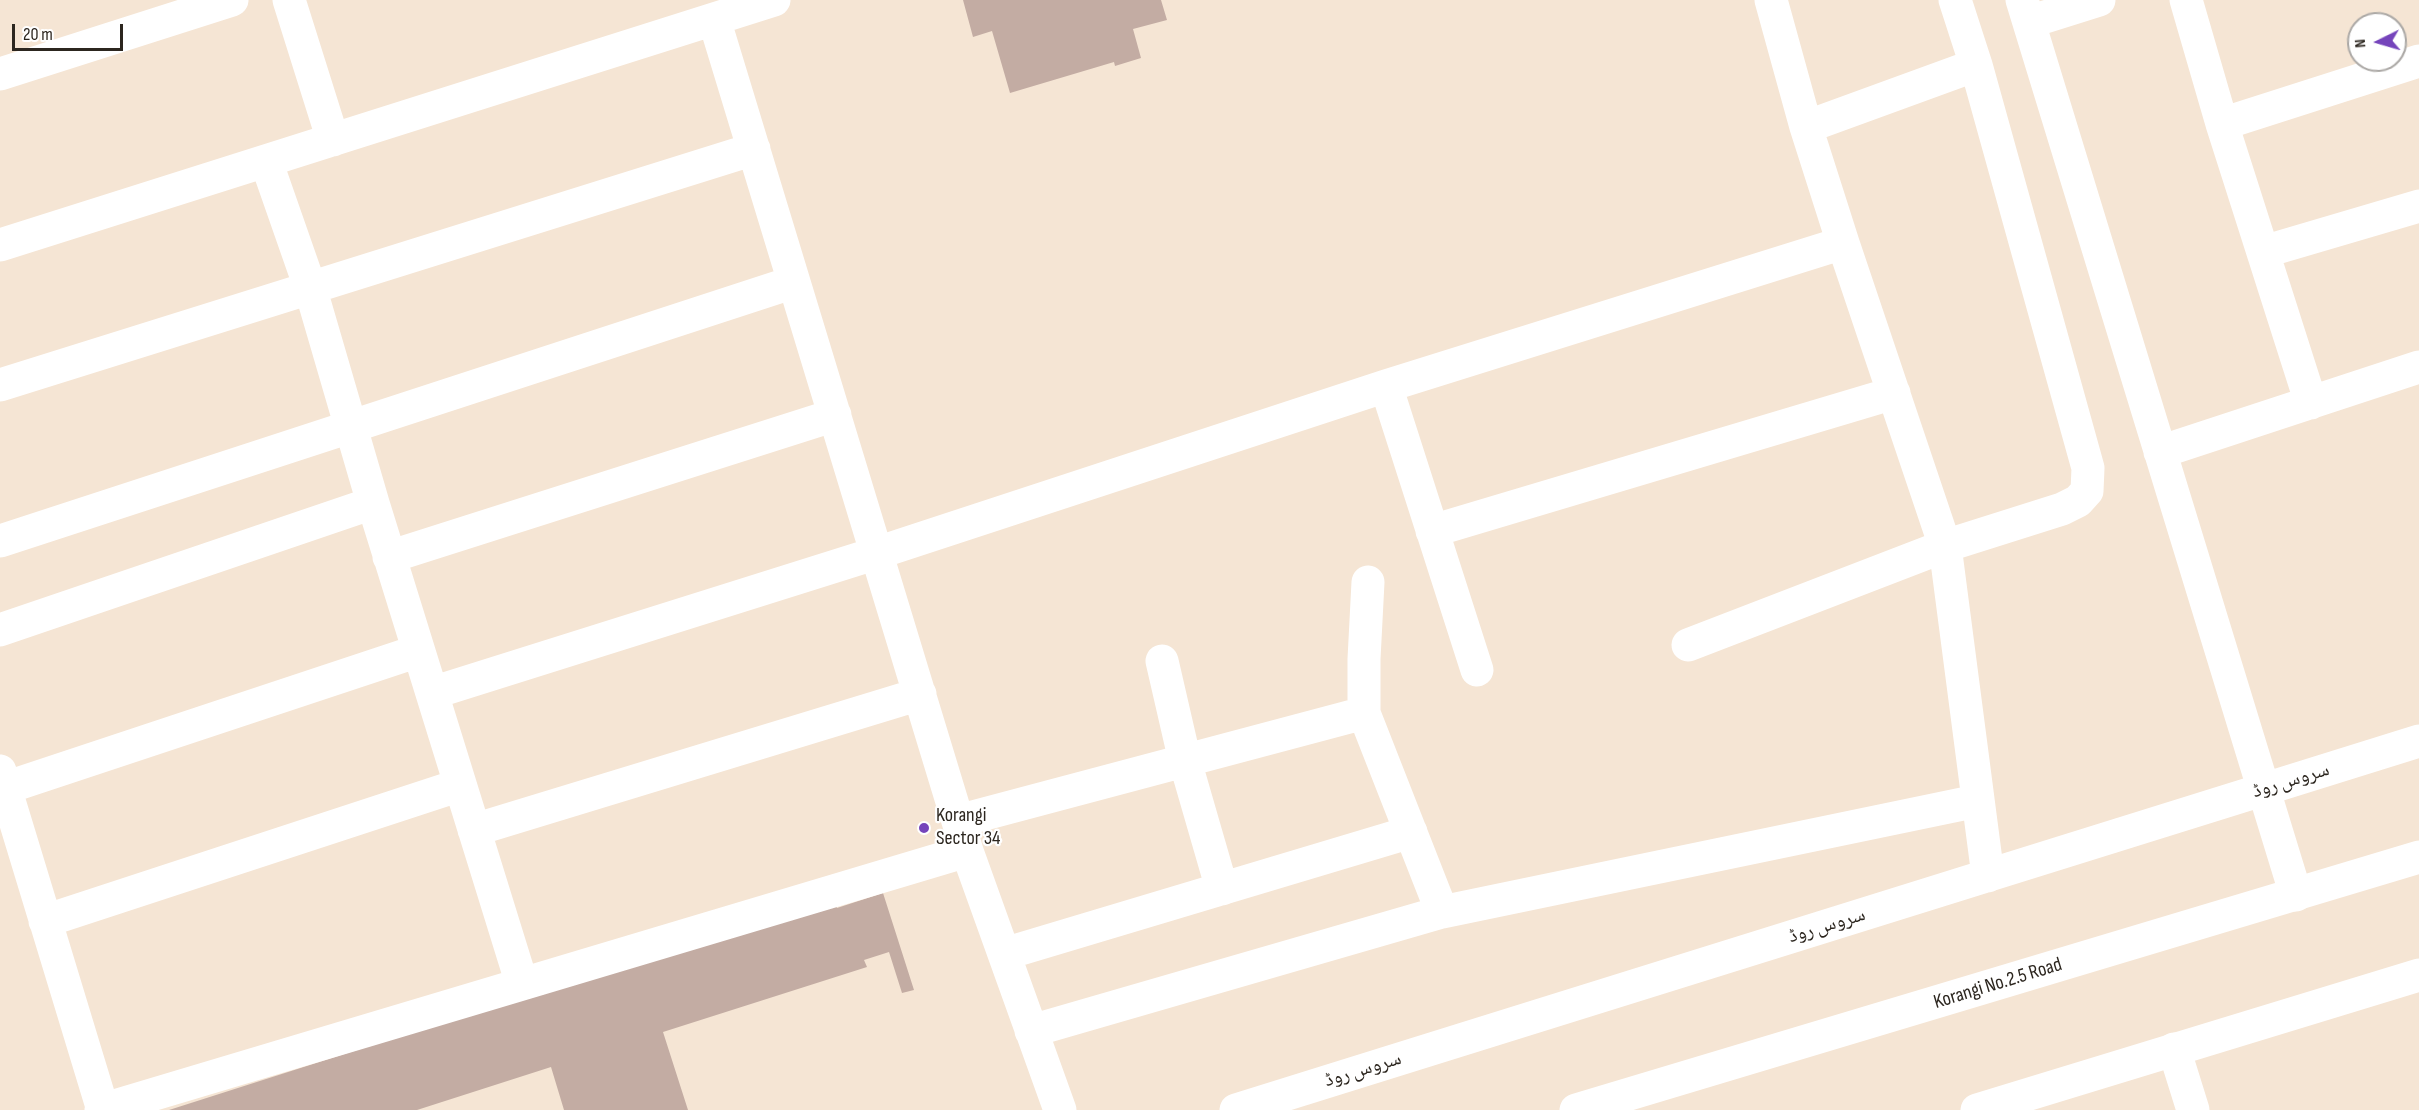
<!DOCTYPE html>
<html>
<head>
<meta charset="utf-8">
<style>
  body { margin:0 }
  #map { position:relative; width:2419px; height:1110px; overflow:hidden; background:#f5e5d4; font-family:"Sofia Sans Condensed",sans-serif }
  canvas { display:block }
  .north { position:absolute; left:2347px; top:12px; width:60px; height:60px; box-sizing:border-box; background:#fff; border:2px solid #aba8a5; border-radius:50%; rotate:265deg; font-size:16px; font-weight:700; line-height:24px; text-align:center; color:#2c261f }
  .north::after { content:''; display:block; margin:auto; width:21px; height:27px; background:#7544bb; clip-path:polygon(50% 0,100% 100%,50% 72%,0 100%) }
  .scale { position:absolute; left:12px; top:24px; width:111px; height:27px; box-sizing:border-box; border:3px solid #2c261f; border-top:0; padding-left:8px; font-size:18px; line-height:21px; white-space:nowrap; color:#2c261f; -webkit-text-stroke:4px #fff; paint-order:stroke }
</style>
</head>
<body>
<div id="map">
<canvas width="2419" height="1110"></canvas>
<div class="north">N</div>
<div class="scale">20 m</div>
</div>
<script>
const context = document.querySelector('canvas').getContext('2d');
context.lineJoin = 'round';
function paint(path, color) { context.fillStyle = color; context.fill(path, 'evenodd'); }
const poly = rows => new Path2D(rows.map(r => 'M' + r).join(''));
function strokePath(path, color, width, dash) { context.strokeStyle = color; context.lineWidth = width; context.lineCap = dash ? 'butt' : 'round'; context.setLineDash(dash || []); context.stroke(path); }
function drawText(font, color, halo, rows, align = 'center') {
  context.font = font + ' "Sofia Sans Condensed","Noto Naskh Arabic",sans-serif'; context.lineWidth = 4.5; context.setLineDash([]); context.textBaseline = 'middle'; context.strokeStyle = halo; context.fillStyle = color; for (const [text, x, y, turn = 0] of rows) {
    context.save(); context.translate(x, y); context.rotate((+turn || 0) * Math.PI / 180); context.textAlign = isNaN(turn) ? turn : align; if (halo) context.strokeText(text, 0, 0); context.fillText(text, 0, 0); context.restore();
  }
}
const building = poly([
  [963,0,1161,0,1167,20,1133,29,1141,58,1115,66,1114,62,1010,93,992,31,973,37],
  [883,893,914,990,902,993,889,952,864,960,867,967,663,1032,688,1110,564,1110,551,1067,417,1110,169,1110,833,898,837,908]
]);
const minor = poly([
  [289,0,333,140],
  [1771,0,1806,127,1843,243,1945,546,1988,876],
  [2022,0,2296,895],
  [2186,0,2222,124,2311,403],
  [714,19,967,851,1060,1110],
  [2029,22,2099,0],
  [0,74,232,0],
  [2222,124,2419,61],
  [1806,127,1976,65],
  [266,161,310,287,373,503,522,984],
  [0,245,774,0],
  [2263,252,2419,206],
  [0,385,754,149],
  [1386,386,1477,670],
  [2160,452,2419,367],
  [1432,531,1894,393],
  [0,541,794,282],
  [389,557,835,415],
  [1368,582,1364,659,1364,713,1442,912],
  [0,630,373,503],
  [1688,645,1945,546,2062,509,2078,501,2087,491,2088,468,1976,65,1955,0],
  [1162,661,1185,761,1222,889],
  [432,693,877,553,1386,386,1843,243],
  [0,771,103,1110],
  [5,788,418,651],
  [958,821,1364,713],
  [474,830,920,694],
  [45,921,460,785],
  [1004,954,1411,832],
  [1031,1031,1442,912,1977,801],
  [2174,1049,2193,1110],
  [101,1110,967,851],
  [1236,1110,2419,741]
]);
const major = poly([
  [1576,1110,2419,857],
  [1977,1110,2419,975]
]);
const markers = [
  [924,828,6,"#7544bb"]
];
const streetNames = [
  ["سروس روڈ",2291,781,-17],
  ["سروس روڈ",1827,926,-17],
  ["Korangi No.2.5 Road",1998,984,-17],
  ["سروس روڈ",1363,1070,-17]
];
const poiNames = [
  ["Korangi",936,816],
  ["Sector 34",936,839]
];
paint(building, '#c3aca3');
strokePath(minor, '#fff', 33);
strokePath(major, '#fff', 33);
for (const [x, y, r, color] of markers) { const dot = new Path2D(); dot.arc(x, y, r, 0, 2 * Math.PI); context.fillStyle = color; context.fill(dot); strokePath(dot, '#fff', 2); }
drawText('20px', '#2c261f', '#fff', streetNames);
drawText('20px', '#2c261f', '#fff', poiNames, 'left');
</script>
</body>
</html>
